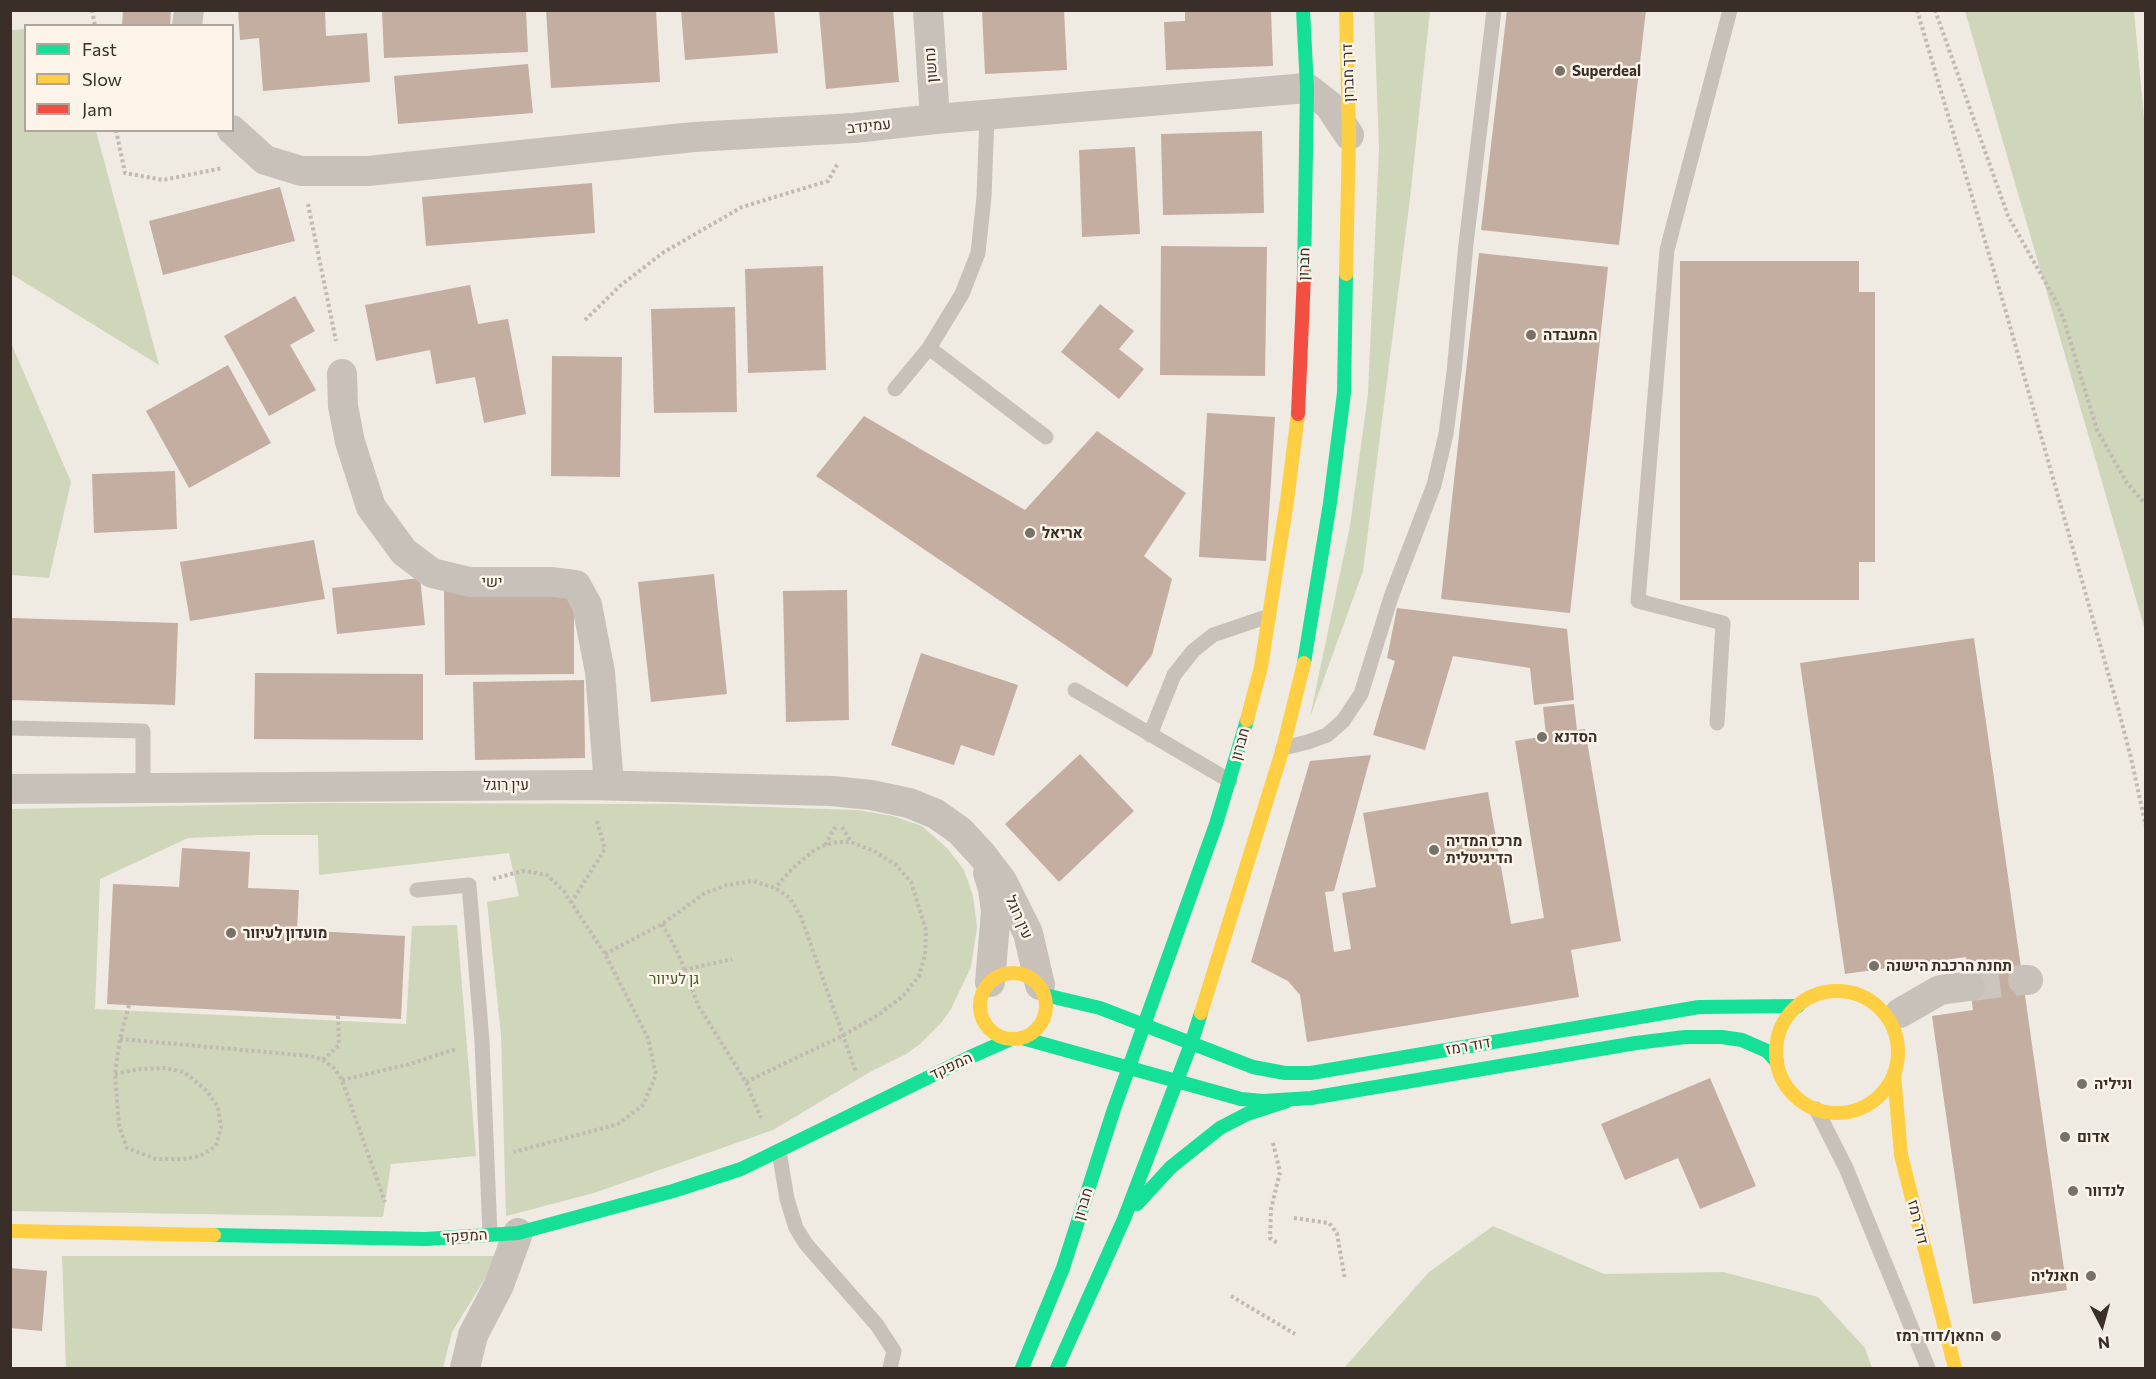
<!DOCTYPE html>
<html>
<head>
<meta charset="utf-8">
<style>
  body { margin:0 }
  #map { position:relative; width:2156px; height:1379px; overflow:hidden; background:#efeae2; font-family:Commissioner,sans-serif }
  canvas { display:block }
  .frame { position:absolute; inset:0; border:12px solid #3a2f28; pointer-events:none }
  .legend { position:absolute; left:24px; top:24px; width:210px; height:108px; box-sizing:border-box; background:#fcf4e9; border:2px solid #aea59c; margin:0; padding:8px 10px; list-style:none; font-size:18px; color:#3a2f28 }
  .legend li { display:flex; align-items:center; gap:12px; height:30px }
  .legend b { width:30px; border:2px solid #aea59c }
  .north { position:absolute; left:2072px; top:1295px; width:60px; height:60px; -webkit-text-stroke:4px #fcf4e9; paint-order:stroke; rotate:174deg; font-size:16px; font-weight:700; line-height:24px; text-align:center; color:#3a2f28 }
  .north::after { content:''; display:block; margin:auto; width:21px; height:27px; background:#3a2f28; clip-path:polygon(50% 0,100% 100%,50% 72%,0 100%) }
</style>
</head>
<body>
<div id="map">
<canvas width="2156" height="1379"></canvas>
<div class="frame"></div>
<ul class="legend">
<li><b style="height:8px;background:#16e098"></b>Fast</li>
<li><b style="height:8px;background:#ffcf43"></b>Slow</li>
<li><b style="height:8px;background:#f24e42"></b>Jam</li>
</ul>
<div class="north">N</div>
</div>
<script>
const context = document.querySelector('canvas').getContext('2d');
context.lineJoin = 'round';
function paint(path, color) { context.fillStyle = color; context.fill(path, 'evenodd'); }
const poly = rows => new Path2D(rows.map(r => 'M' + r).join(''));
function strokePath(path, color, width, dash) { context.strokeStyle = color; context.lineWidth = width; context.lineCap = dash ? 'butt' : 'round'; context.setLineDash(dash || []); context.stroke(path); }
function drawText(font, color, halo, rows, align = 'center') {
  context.font = font + ' Commissioner,Heebo,sans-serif'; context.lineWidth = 5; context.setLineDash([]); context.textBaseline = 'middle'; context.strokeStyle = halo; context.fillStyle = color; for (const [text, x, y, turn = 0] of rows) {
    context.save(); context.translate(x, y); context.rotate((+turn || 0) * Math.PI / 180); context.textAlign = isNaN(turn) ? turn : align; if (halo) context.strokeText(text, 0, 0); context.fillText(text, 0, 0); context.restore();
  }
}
const green = poly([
  [1374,11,1430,11,1410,198,1363,571,1310,717,1350,526,1368,394,1379,149],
  [1965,11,2134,11,2146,140,2145,630],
  [25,29,26,130,96,131,159,365,11,274,11,30],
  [11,343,71,482,49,578,11,575],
  [319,803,673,804,857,810,893,816,922,826,947,848,964,870,973,896,977,927,971,967,951,1009,942,1022,920,1044,906,1054,870,1072,773,1130,594,1193,506,1216,501,1035,487,902,519,896,509,853,319,875,318,835,259,835,188,838,100,879,95,1009,406,1024,412,926,457,925,476,1156,391,1164,383,1217,11,1211,11,809],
  [1493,1226,1604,1274,1723,1272,1818,1297,1865,1348,1872,1368,1344,1368,1429,1272],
  [62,1256,499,1256,452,1332,443,1368,66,1368]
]);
const building = poly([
  [123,10,171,10,170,26,122,26],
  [238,10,325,10,326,36,367,33,370,82,263,91,259,38,240,40],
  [382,10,526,10,528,52,384,58],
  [546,10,656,10,660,82,551,88],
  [681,10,774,10,778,53,685,60],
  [819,10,893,10,899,82,826,89],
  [982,10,1064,10,1067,70,985,74],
  [1185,10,1271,10,1273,66,1166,70,1164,22,1185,21],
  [1507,10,1646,10,1619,245,1481,230],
  [528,64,533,113,398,124,394,76],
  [1262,131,1264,213,1163,215,1161,134],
  [1135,147,1140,234,1082,237,1079,150],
  [592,183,595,233,426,246,422,197],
  [280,187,295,241,163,275,149,221],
  [1161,246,1267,247,1265,376,1160,375],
  [1479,253,1608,267,1570,613,1441,599],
  [1680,261,1859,261,1859,292,1875,292,1875,562,1859,562,1859,600,1680,600],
  [823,266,826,370,748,373,745,269],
  [470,285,478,324,508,319,526,414,484,423,475,377,436,384,430,350,376,361,365,305],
  [295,296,315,331,290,345,316,390,269,416,224,336],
  [1100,304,1134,331,1119,349,1144,369,1119,399,1061,352],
  [735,307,737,412,654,413,651,309],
  [552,356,622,357,620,477,551,476],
  [228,365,271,443,189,488,146,411],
  [1207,413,1275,417,1266,561,1199,557],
  [864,416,1025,510,1097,431,1186,493,1144,556,1172,579,1152,655,1127,687,816,476],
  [175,471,177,529,94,533,92,474],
  [314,540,325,599,190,621,180,562],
  [714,574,727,694,651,702,638,582],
  [420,578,425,625,337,634,332,588],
  [574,590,574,674,445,675,444,591],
  [847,590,849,720,786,722,783,591],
  [1397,608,1567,629,1574,700,1534,705,1530,668,1453,656,1425,750,1373,735,1395,661,1387,658],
  [10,618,178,623,175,705,10,700],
  [1974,638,2067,1290,1973,1304,1932,1016,1973,1010,1966,957,1845,974,1800,663],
  [921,653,1018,685,994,756,961,745,954,765,891,745],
  [255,673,423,674,423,740,254,739],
  [584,680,585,758,475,760,473,682],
  [1574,704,1577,730,1585,729,1621,941,1571,950,1579,997,1307,1042,1300,995,1288,981,1251,962,1310,761,1371,755,1334,891,1325,892,1334,952,1351,949,1342,893,1376,887,1363,813,1488,792,1511,924,1544,918,1515,741,1546,736,1543,707],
  [1080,754,1134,811,1059,882,1005,824],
  [182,848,250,852,248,888,299,890,297,930,405,936,401,1019,107,1004,113,884,179,887],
  [1710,1078,1756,1186,1700,1209,1678,1158,1625,1180,1601,1124],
  [10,1268,47,1271,42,1331,10,1328]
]);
const streetTunnel = poly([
  [1970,986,2023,980]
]);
const path = poly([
  [92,10,95,26],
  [1917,10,2004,305,2118,708,2131,758,2146,827],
  [1935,10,2008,216,2056,301,2064,320,2097,430,2127,483,2146,505],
  [116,130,125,173,163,180,223,168],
  [308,204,336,341],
  [585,320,621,285,664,252,742,207,828,181,838,163],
  [842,827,851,842],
  [825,845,837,824],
  [493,879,522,871,536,873,547,875,563,890,605,954,648,1038,656,1075,643,1105,618,1124,514,1152],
  [571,903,605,849,596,818],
  [662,924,678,953,699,1007,746,1082,761,1118],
  [605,954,662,924,705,893,727,885,753,881,775,888,790,898,801,917,856,1072],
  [684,970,732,959],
  [120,1039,311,1056,323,1060,335,1069,342,1080,385,1202],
  [323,1060,339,1045,338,1016],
  [115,1074,139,1069,164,1068,184,1072,207,1091,218,1107,221,1128,216,1146,200,1156,183,1159,156,1159,127,1148,119,1126,115,1074,120,1039,129,1005],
  [342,1080,410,1064,456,1049],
  [746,1082,844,1035,878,1015,903,996,919,976,925,955,926,930,911,882,896,865,874,851,851,842,837,842,825,845,813,851,793,868,775,888],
  [1273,1143,1280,1172,1271,1209,1270,1238,1277,1243],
  [1294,1218,1329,1223,1337,1233,1345,1280],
  [1231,1296,1295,1334]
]);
const lane = poly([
  [929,348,1046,437],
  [895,389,929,348,962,294,978,253,984,197,987,116],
  [1075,690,1230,781],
  [1717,723,1723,623,1638,601,1667,250,1730,10],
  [10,728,143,731,143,788],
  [1150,735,1174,675,1193,651,1213,635,1269,616],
  [1283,748,1308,742,1327,735,1343,721,1361,694,1391,597,1434,485,1446,434,1454,372,1466,244,1494,10],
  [417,890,469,885,482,1041,490,1234],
  [1816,1109,1846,1168,1928,1368],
  [779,1151,787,1199,796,1228,806,1244,877,1325,894,1351,890,1368]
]);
const street = poly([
  [928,10,935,119],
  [187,26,189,10],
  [232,130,265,160,301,171,368,171,694,137,854,128,935,119,1307,88,1329,105,1349,135],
  [342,374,343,406,350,442,371,507,404,552,432,573,470,582,553,582,576,585,587,605,600,672,609,785],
  [10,789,587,785,832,791,871,795,909,803,936,814,960,831,983,856,1002,881,1028,933,1040,985],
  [988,873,993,889,996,912,990,982],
  [2023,980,2028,980],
  [1900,1013,1940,990,1970,986],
  [465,1368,473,1335,499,1285,518,1233]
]);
const fast = poly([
  [1303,10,1307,88,1304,274],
  [1304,663,1330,503,1344,393,1346,274],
  [1045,995,1100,1008,1253,1067,1285,1073,1311,1073,1699,1007,1798,1006],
  [1022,1038,1241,1099,1263,1101,1311,1098,1636,1043,1685,1037,1722,1037,1742,1040,1767,1051,1777,1062],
  [1137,1204,1171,1167,1220,1128,1247,1114,1287,1101],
  [214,1235,426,1239,518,1233,673,1191,741,1169,970,1057,1011,1039],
  [1022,1368,1063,1268,1114,1109,1216,824,1247,720],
  [1057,1368,1124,1219,1191,1044,1201,1013]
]);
const slow = poly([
  [1346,10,1349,135,1346,274],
  [1247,720,1261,667,1287,501,1298,414],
  '980 1006a33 33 0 1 1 66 0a33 33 0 1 1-66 0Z',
  '1776 1052a61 61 0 1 1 122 0a61 61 0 1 1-122 0Z',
  [1201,1013,1283,748,1304,663],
  [1894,1074,1901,1155,1955,1368],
  [10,1231,214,1235]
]);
const jam = poly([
  [1298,414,1304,274]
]);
const markers = [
  [1560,71,6,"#797069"],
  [1531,335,6,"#797069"],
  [1030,533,6,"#797069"],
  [1542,737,6,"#797069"],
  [1434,850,6,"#797069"],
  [231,933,6,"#797069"],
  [1874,966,6,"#797069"],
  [2082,1084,6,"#797069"],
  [2065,1137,6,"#797069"],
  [2073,1191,6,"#797069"],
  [2091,1276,6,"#797069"],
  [1996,1336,6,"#797069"]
];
const streetNames = [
  ["נחשון",931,65,-94],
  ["דרך חברון",1348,73,-92],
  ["עמינדב",869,126,-6],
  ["חברון",1304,264,-88],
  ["ישי",492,582],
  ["חברון",1240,744,-74],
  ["עין רוגל",506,785],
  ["עין רוגל",1019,917,66],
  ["דוד רמז",1468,1046,-10],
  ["המפקד",951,1066,-25],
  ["חברון",1083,1204,-73],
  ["דוד רמז",1918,1222,76],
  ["המפקד",465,1236,-4]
];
const poiNames = [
  ["Superdeal",1572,71],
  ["המעבדה",1543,335],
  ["אריאל",1042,533],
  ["הסדנא",1554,737],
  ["מרכז המדיה",1446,841],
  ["הדיגיטלית",1446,858],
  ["מועדון לעיוור",243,933],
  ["תחנת הרכבת הישנה",1886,966],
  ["וניליה",2094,1084],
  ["אדום",2077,1137],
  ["לנדוור",2085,1191],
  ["חאנליה",2079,1276,"right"],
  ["החאן/דוד רמז",1984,1336,"right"]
];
const parkNames = [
  ["גן לעיוור",674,979]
];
paint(green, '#cfd6ba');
paint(building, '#c4aea2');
strokePath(streetTunnel, '#cbc5bd', 30, [30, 15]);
strokePath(path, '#c1bab2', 4, [3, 3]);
strokePath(lane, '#c8c1ba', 15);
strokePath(street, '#c8c1ba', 30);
strokePath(fast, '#16e098', 14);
strokePath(slow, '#ffcf43', 14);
strokePath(jam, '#f24e42', 14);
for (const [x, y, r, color] of markers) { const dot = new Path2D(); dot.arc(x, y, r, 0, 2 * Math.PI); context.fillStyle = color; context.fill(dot); strokePath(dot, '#fcf4e9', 2); }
drawText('15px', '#3a2f28', '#fcf4e9', streetNames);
drawText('bold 15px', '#3a2f28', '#fcf4e9', poiNames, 'left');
drawText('15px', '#455b29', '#fcf4e9', parkNames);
</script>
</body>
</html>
